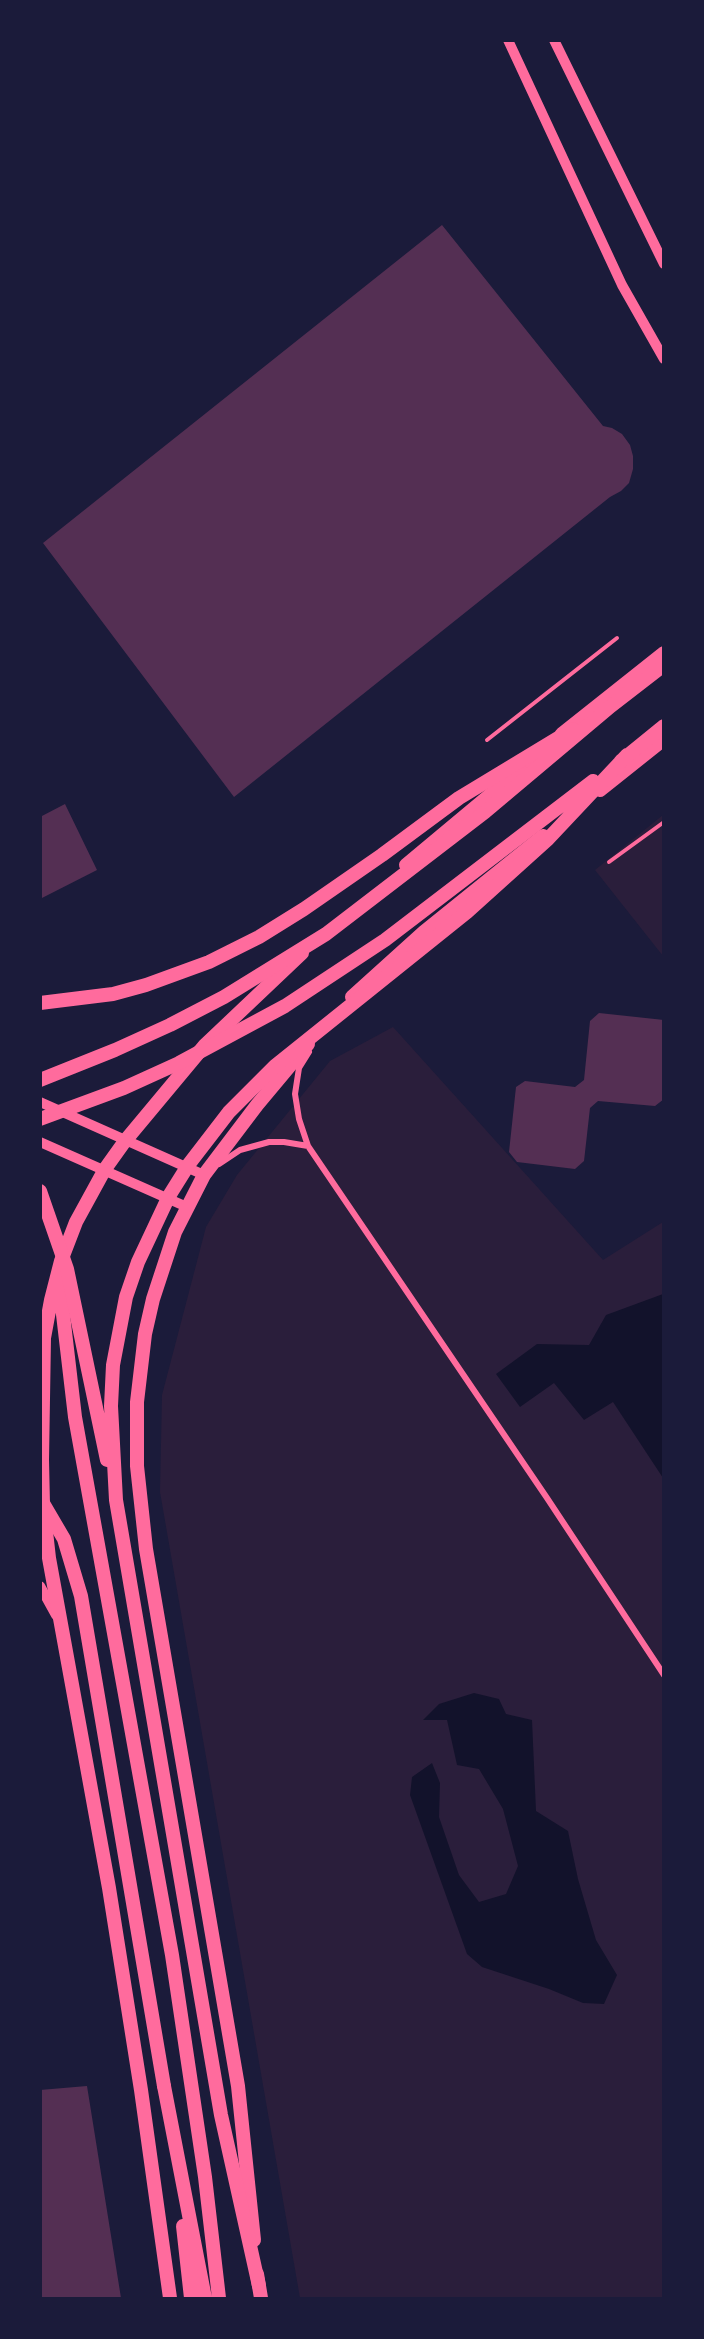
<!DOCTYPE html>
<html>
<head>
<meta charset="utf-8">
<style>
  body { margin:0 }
  #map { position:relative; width:704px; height:2339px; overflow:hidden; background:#1b1b3a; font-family:"Open Sans",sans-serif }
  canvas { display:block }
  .frame { position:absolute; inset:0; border:42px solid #1b1b3a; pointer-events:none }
</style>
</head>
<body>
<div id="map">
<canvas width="704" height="2339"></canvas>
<div class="frame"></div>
</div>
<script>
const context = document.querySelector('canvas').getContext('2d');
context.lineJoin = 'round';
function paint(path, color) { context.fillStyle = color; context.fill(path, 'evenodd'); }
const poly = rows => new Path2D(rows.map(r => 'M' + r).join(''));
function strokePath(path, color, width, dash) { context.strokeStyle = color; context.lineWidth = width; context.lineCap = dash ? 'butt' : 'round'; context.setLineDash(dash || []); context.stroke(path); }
const green = poly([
  [663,815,663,956,595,870],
  [393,1027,603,1260,663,1222,663,2298,300,2298,160,1492,162,1395,206,1227,237,1175,330,1061]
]);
const water = poly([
  [663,1294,663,1478,613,1402,584,1420,554,1383,520,1407,496,1374,537,1344,589,1345,606,1315],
  [474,1693,499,1699,506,1714,532,1720,536,1811,568,1831,578,1879,596,1940,617,1975,604,2004,583,2003,549,1989,482,1967,467,1954,410,1795,412,1777,432,1763,440,1783,439,1817,459,1875,479,1902,506,1894,518,1866,503,1809,479,1769,457,1765,447,1720,423,1720,439,1704]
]);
const building = poly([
  [442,225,603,426,612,428,622,434,630,445,633,456,633,469,629,483,621,491,610,497,234,797,43,543],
  [65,804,97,870,40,899,40,817],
  [599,1013,664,1020,664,1099,655,1106,598,1101,590,1108,584,1161,575,1169,517,1162,509,1152,516,1087,525,1081,575,1087,584,1080,590,1021],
  [87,2086,121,2298,40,2298,40,2090]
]);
const path = poly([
  [487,740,617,638],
  [609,862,664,822]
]);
const minor = poly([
  [309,1052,299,1068,295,1094,299,1119,308,1146,547,1498,664,1675],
  [219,1164,240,1150,269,1142,284,1142,308,1146]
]);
const tertiary = poly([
  [508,40,622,285,664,359],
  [554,40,664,264],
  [40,1102,204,1175],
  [40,1142,187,1207],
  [40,1586,56,1615]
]);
const primary = poly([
  [562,734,664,653],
  [600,790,664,739],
  [406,865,539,754],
  [352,997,424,932,543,836],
  [61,1278,62,1306,75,1417,172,1955,205,2177,219,2298],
  [164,2086,205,2298],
  [183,2226,191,2298],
  [254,2240,238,2086,146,1549,137,1466,137,1402,145,1334,153,1299,175,1232,204,1175,257,1105,308,1044],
  [257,2274,261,2298],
  [170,2298,141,2090,109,1888,49,1558,43,1505,42,1460,44,1338,51,1300,61,1261,76,1222,105,1169,125,1141,205,1045,302,953]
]);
const trunk = poly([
  [621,761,664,726],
  [40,1003,113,994,146,985,209,962,259,937,304,909,382,855,459,798,573,729],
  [40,1080,115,1050,170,1025,224,997,326,934,485,812,611,706,664,665],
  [40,1119,124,1088,179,1063,285,1006,385,940,593,781],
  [40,1191,67,1269,107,1460],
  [40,1498,64,1539,81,1596,164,2086],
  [259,2286,221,2115,116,1500,111,1406,113,1365,126,1297,138,1262,169,1196,189,1164,229,1112,275,1066,467,912,548,839,627,755]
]);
paint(green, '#2a1e3b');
paint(water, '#12122b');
paint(building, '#542f53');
strokePath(path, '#ff6b9d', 4);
strokePath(minor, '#ff6b9d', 6);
strokePath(tertiary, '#ff6b9d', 10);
strokePath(primary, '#ff6b9d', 14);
strokePath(trunk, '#ff6b9d', 14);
</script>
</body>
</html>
